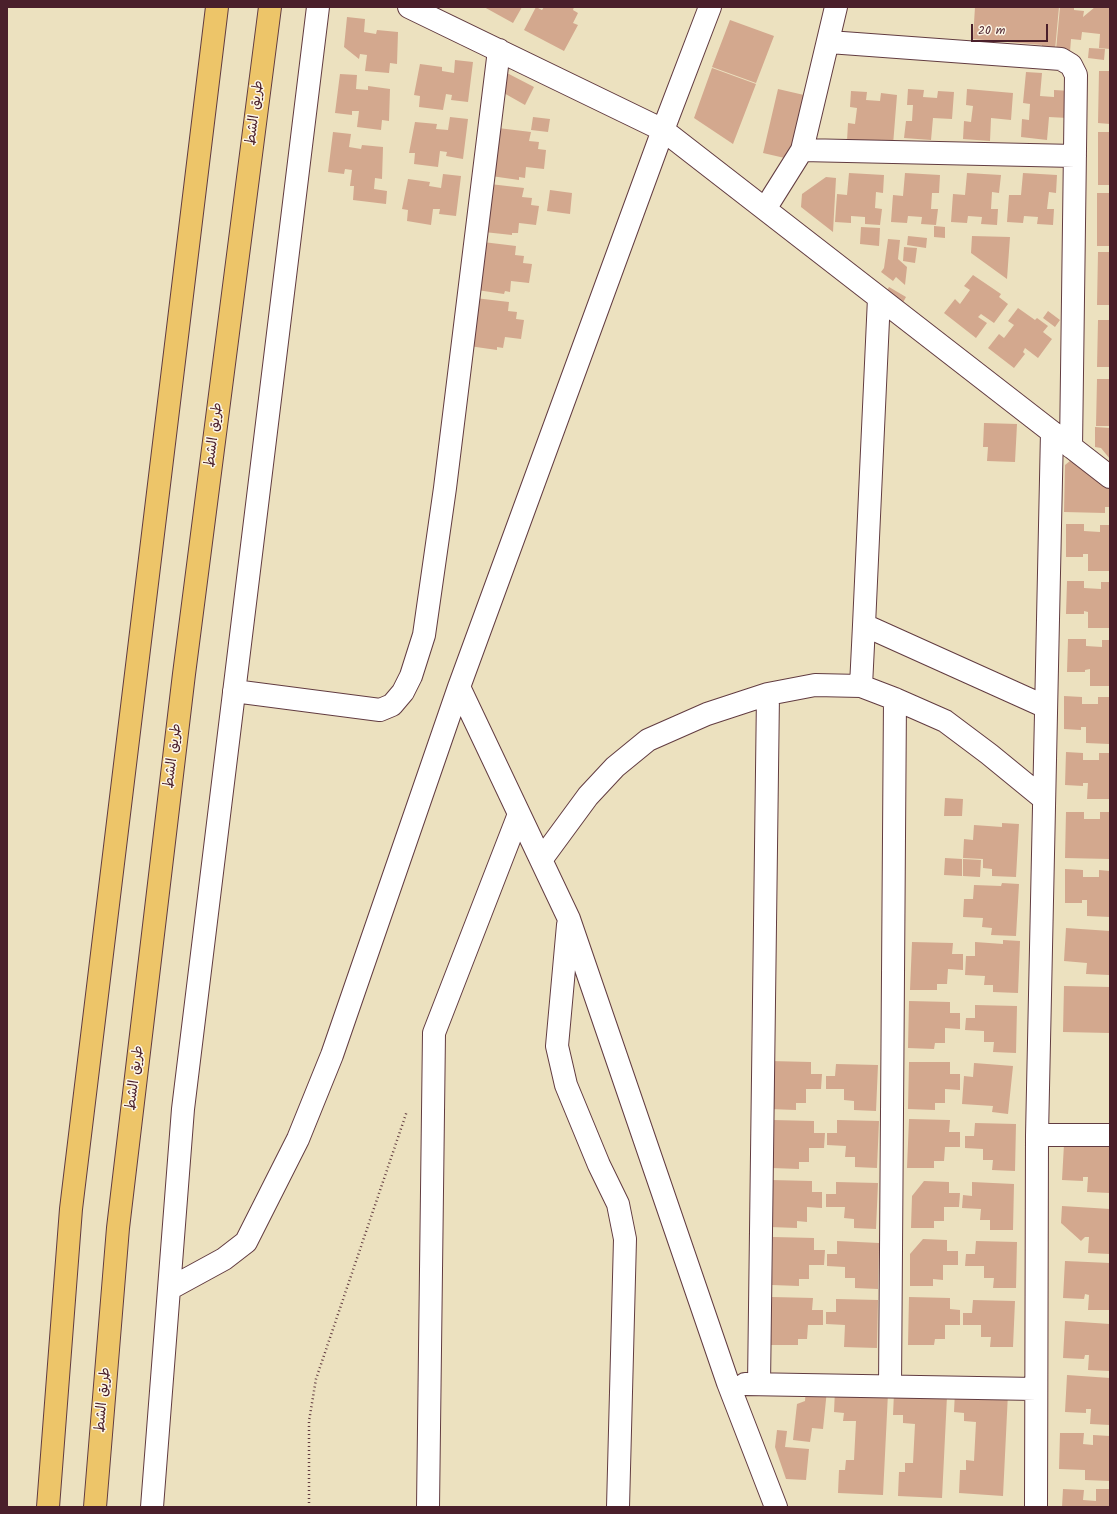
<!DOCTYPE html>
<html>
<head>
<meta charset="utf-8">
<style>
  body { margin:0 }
  #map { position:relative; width:1117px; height:1514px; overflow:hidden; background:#ece1bf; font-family:Kalam,sans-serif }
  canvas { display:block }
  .frame { position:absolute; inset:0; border:8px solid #4a1f2b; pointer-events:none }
  .scale { position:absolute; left:971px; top:24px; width:77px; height:18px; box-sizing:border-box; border:2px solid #4a1f2b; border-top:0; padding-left:5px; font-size:12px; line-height:14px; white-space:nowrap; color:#4a1f2b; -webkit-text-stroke:3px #fcf5e5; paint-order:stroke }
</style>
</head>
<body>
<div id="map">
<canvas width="1117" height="1514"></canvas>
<div class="frame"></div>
<div class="scale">20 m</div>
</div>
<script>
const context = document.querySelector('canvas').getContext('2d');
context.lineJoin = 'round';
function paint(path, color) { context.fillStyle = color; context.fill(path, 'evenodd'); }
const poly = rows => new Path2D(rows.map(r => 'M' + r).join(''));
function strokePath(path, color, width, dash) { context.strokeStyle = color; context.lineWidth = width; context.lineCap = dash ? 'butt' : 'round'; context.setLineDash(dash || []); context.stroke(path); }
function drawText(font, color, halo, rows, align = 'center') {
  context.font = font + ' Kalam,"Playpen Sans Arabic",sans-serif'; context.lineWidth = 3; context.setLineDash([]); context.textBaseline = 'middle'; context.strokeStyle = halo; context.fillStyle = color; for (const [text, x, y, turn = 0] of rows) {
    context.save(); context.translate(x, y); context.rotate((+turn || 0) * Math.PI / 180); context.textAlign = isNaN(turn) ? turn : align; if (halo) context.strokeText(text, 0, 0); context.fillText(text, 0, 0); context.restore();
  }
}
const building = poly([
  [484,7,522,7,513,23],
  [536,7,542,10,544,7,574,7,573,10,578,13,573,23,578,25,564,51,524,30],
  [975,7,1059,7,1055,50,1042,49,1042,45,973,39],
  [1060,7,1074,7,1074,10,1084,11,1083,17,1095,7,1110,7,1110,49,1099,48,1100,34,1082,32,1081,40,1071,39,1070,52,1056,50],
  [347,17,365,19,364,32,376,34,377,30,398,32,397,64,390,63,389,73,365,71,367,55,360,54,359,59,344,47],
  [730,20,774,36,756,83,712,67],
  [1089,48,1105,49,1104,60,1088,58],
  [455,60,473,62,468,102,451,100,452,95,446,94,443,110,419,107,420,96,414,95,420,64,442,67,442,71,454,73],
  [712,68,756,84,733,144,694,118],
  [1099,71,1110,71,1110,124,1098,123],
  [505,72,534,87,525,105,502,92],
  [1026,72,1042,73,1040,96,1054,97,1054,90,1071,91,1068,118,1049,117,1047,140,1021,137,1022,119,1029,120,1030,104,1023,103],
  [340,74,357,75,356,89,368,90,368,86,390,89,389,121,382,120,381,130,357,127,359,111,352,111,352,115,335,113],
  [778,89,804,95,789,159,763,153],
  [908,89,924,90,923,97,937,98,938,91,954,92,952,119,933,118,931,140,904,138,906,121,912,121,913,105,907,105],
  [967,89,1013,93,1011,120,991,118,990,141,963,139,964,121,971,122,973,106,966,105],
  [851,91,867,92,866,100,880,101,881,93,897,95,893,145,847,141,848,123,855,124,857,108,850,107],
  [450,117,468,119,463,159,446,156,447,152,440,151,438,167,414,164,415,153,409,153,415,122,437,124,436,129,448,130],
  [533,117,550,119,548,132,531,130],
  [498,128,531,132,529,141,539,142,538,149,546,150,544,169,526,167,525,178,519,177,519,180,491,176],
  [333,132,351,134,349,147,361,149,362,145,383,147,382,179,375,178,374,189,387,191,386,204,353,200,354,186,350,186,352,170,345,169,344,174,328,172],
  [1098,132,1110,132,1110,185,1098,185],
  [849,173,884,175,883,193,876,192,875,208,882,209,880,225,865,224,865,217,851,216,851,223,835,222,837,194,847,195],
  [905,173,940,175,939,193,932,193,931,209,938,209,936,225,921,224,922,217,908,216,907,223,891,222,893,195,903,196],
  [967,173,1001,175,999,193,992,192,991,209,998,209,997,225,981,224,982,217,968,216,967,223,951,222,953,194,965,195],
  [1023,173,1057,175,1056,193,1049,192,1047,209,1054,209,1053,225,1037,224,1038,217,1024,216,1023,223,1007,222,1009,195,1021,195],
  [443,174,461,176,456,216,439,214,440,209,433,209,431,225,407,221,408,210,402,209,408,179,430,182,429,186,441,188],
  [826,177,836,178,833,232,801,207,802,194],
  [490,184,524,188,522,197,532,198,531,205,539,206,536,225,519,223,518,233,512,233,512,235,484,232],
  [550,190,572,193,570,214,547,211],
  [1097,193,1110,193,1110,246,1097,246],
  [934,226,945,227,945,238,934,237],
  [861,227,880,228,879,246,860,244],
  [908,236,927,238,926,248,907,245],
  [972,236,1010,237,1007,279,971,253],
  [888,239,900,240,898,259,907,267,905,285,896,277,893,281,881,272,884,268],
  [483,242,516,246,515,255,524,256,523,263,532,264,529,283,511,281,510,292,505,291,504,294,477,290],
  [904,247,917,248,915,263,903,261],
  [1098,252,1110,252,1110,305,1097,305],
  [973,275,1001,294,999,297,1008,304,994,323,981,314,978,317,987,323,976,338,944,313,955,299,960,304,970,290,964,286],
  [889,287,906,297,900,308,883,298],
  [475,298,509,302,508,311,517,312,516,319,524,320,521,339,505,337,503,348,497,347,497,350,469,346],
  [1018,308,1035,320,1037,318,1048,326,1043,332,1052,339,1038,358,1025,348,1023,352,1025,354,1014,368,988,348,999,334,1004,338,1014,325,1008,321],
  [1048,311,1060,320,1055,327,1043,318],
  [1098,320,1110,320,1110,367,1097,367],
  [1097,379,1110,379,1110,426,1096,426],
  [984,423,1017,424,1015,462,987,461,988,447,983,447],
  [1095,427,1110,428,1110,459,1101,448,1095,447],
  [1070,461,1089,462,1110,475,1110,507,1105,507,1105,513,1064,512,1065,465],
  [1066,524,1084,524,1084,531,1100,532,1100,525,1110,525,1110,571,1088,571,1088,554,1083,554,1083,557,1066,557],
  [1067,581,1084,581,1084,588,1101,589,1101,582,1110,582,1110,628,1088,628,1088,612,1084,611,1084,614,1066,614],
  [1068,639,1086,639,1086,646,1102,647,1102,640,1110,640,1110,686,1090,686,1090,669,1085,670,1085,672,1067,672],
  [1064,696,1082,697,1082,704,1098,704,1098,697,1110,697,1109,744,1086,743,1086,727,1081,727,1081,730,1064,729],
  [1066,752,1083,753,1083,760,1099,760,1099,753,1110,753,1110,799,1087,799,1088,783,1083,783,1083,786,1065,785],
  [945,798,963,799,962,816,944,816],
  [1066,812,1084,812,1084,819,1100,819,1100,812,1110,812,1110,859,1065,858],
  [1002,823,1019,824,1016,877,992,876,992,869,983,868,983,859,963,858,964,839,973,840,974,825,1002,827],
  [945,858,962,859,962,876,944,875],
  [963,859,981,860,980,877,963,876],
  [1065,869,1083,870,1083,877,1099,877,1099,870,1110,871,1110,917,1087,916,1087,900,1082,900,1082,903,1065,903],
  [1002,883,1019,884,1016,936,991,935,992,928,982,927,983,918,963,917,964,899,973,899,974,885,1001,886],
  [1066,928,1110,931,1109,975,1086,974,1087,963,1064,961],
  [1003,940,1020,941,1018,993,993,992,993,985,984,985,985,976,965,975,966,956,975,956,975,942,1003,944],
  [912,942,953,943,952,954,963,954,963,970,948,969,947,984,937,984,937,990,910,990],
  [1064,986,1110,987,1110,1033,1063,1032],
  [909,1001,950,1002,950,1013,960,1013,960,1029,945,1028,945,1043,935,1043,934,1049,908,1048],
  [975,1005,1017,1006,1016,1053,993,1052,994,1042,984,1042,984,1031,965,1030,966,1018,975,1018],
  [770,1061,811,1062,811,1074,822,1074,821,1089,806,1089,806,1103,796,1103,796,1110,769,1109],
  [909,1062,950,1062,950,1074,960,1074,960,1090,945,1089,945,1103,935,1103,935,1110,908,1109],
  [974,1063,1013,1066,1008,1114,992,1112,993,1106,962,1104,964,1076,973,1077],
  [836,1064,878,1065,876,1111,854,1110,854,1101,844,1100,844,1089,826,1089,826,1076,835,1076],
  [909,1119,950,1120,949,1132,960,1132,960,1147,945,1147,944,1161,934,1161,934,1168,907,1168],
  [773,1120,814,1121,814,1133,825,1133,824,1148,809,1148,809,1162,799,1162,799,1169,772,1168],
  [837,1120,879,1121,877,1168,855,1167,855,1157,845,1157,846,1146,827,1145,827,1133,837,1133],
  [975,1123,1016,1124,1015,1171,992,1170,993,1160,983,1160,983,1149,965,1148,965,1136,974,1136],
  [1064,1144,1110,1146,1110,1193,1087,1192,1088,1177,1083,1177,1083,1181,1062,1180],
  [771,1180,812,1181,812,1192,822,1192,822,1208,807,1207,807,1222,797,1221,797,1228,770,1227],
  [924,1181,949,1182,949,1193,960,1193,959,1207,944,1207,944,1221,934,1221,934,1228,911,1228,912,1196],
  [836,1182,878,1183,876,1229,854,1228,854,1219,844,1218,845,1207,826,1207,826,1194,836,1194],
  [972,1182,1014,1184,1013,1230,990,1230,990,1220,980,1220,981,1209,962,1208,963,1195,972,1196],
  [1062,1206,1110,1209,1110,1254,1088,1253,1089,1237,1085,1237,1081,1241,1061,1223],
  [773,1237,814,1238,814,1250,825,1250,824,1265,809,1265,809,1279,799,1279,799,1286,772,1285],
  [923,1239,947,1240,947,1251,958,1251,958,1265,943,1265,943,1280,933,1279,933,1286,910,1286,910,1254],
  [837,1241,879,1243,878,1289,855,1288,855,1278,845,1278,845,1267,827,1266,827,1254,837,1254],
  [976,1241,1017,1242,1016,1288,993,1288,994,1278,984,1278,984,1266,965,1266,966,1254,975,1254],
  [1065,1261,1110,1263,1110,1310,1088,1310,1089,1295,1085,1294,1084,1299,1063,1298],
  [772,1297,813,1298,812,1310,823,1310,823,1325,808,1325,807,1339,798,1339,798,1345,771,1345],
  [909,1297,950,1298,950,1309,960,1310,960,1325,945,1325,945,1339,935,1339,934,1345,908,1345],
  [836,1299,878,1300,877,1348,844,1347,845,1325,826,1324,826,1312,836,1312],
  [973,1300,1015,1301,1013,1347,990,1347,991,1337,981,1337,981,1325,963,1325,963,1313,972,1313],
  [1065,1321,1110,1324,1110,1371,1088,1370,1089,1355,1085,1355,1084,1359,1063,1358],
  [1067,1375,1110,1378,1110,1425,1090,1424,1091,1409,1086,1409,1086,1413,1065,1412],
  [806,1388,827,1390,823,1429,812,1428,810,1442,793,1440,797,1404,805,1401],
  [835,1390,888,1393,883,1495,838,1493,839,1470,845,1470,846,1460,854,1460,856,1421,843,1421,844,1413,834,1412],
  [955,1391,1008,1393,1003,1496,959,1493,960,1470,966,1470,966,1460,974,1461,976,1422,964,1421,964,1413,954,1412],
  [894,1393,947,1396,942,1498,898,1496,899,1472,905,1472,905,1463,913,1463,915,1424,903,1423,903,1415,893,1415],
  [777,1430,787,1431,785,1447,809,1449,806,1480,786,1479,775,1447],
  [1060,1433,1084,1433,1083,1444,1093,1445,1093,1435,1110,1436,1110,1481,1085,1480,1085,1470,1059,1469],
  [1063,1489,1084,1490,1083,1500,1096,1501,1096,1489,1110,1489,1110,1507,1062,1507]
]);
const path = poly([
  [309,1507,309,1421,316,1379,407,1111]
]);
const minor = poly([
  [409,7,663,130,1110,477],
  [829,42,1061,59,1071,65,1076,75,1071,447],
  [802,150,1075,156],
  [765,209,802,150,836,7],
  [879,298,864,625,1046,707],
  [861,686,864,625],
  [459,687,569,919,728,1383,776,1507],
  [234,691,380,710,392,705,403,692,411,676,424,635,445,488,499,50],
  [541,860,588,796,615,767,648,740,707,714,768,694,815,685,861,686,895,699,945,721,989,754,1044,799],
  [568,925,557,1046,566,1085,599,1165,618,1204,625,1239,618,1507],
  [1037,1135,1110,1135],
  [169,1289,224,1259,246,1242,298,1139,332,1055,459,687,663,130,710,7],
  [745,1384,1036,1389],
  [759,1384,768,694],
  [890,1386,895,699],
  [152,1507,183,1109,318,7],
  [428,1507,434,1033,519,814],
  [1036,1507,1037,1135,1052,432]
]);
const major = poly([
  [48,1507,71,1209,217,7],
  [95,1507,118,1228,184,674,270,7]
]);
const streetNames = [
  ["طريق الشط",256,113,-83],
  ["طريق الشط",215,435,-83],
  ["طريق الشط",174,756,-83],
  ["طريق الشط",136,1078,-83],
  ["طريق الشط",104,1400,-85]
];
paint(building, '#d3a88e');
strokePath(minor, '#623c41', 24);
strokePath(major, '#623c41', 24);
strokePath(path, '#623c41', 2.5, [1, 3]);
strokePath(minor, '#fff', 22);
strokePath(major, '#edc569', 22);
drawText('14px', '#4a1f2b', '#fcf5e5', streetNames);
</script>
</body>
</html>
